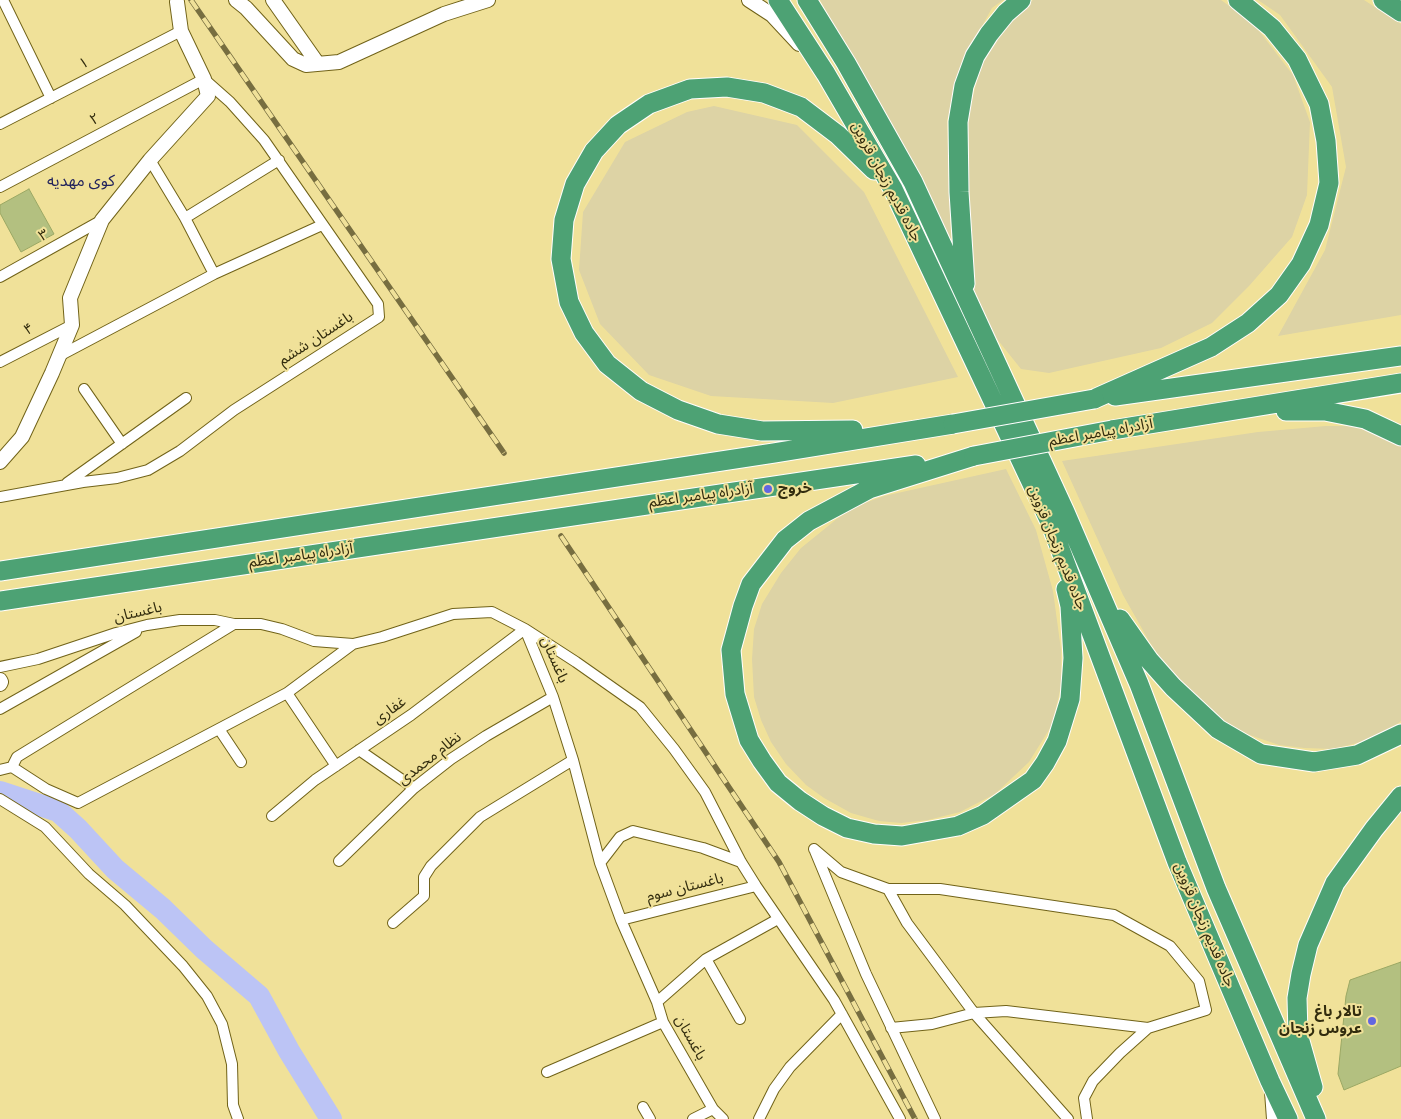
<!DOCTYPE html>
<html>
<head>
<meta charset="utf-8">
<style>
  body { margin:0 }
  canvas { display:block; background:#f0e199 }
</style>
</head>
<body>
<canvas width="1401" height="1119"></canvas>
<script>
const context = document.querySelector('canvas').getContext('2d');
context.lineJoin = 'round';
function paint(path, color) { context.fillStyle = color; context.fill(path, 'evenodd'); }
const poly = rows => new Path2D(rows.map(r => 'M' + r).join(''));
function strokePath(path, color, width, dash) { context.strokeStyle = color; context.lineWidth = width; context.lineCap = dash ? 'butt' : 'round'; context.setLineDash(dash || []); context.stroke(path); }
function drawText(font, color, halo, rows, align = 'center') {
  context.font = font + ' Roboto,"Noto Sans Arabic",sans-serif'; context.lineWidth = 4; context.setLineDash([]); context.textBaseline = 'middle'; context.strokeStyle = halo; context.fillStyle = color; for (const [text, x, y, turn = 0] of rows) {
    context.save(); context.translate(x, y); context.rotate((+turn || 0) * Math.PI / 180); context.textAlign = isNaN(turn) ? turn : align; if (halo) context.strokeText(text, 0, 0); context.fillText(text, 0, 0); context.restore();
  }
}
const green = poly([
  [820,0,1003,0,992,8,968,51,947,120,951,241],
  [1033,0,1221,0,1253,23,1293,75,1310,122,1307,195,1292,237,1249,286,1212,323,1161,348,1049,373,1021,369,989,329,974,293,969,266,965,126,983,58,1013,15],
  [1258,0,1364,0,1401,24,1401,315,1278,336,1325,250,1346,167,1332,87,1280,15],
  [714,106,797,125,864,192,958,377,833,403,711,396,649,375,600,324,579,270,583,212,625,142,687,112],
  [1326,426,1351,426,1377,433,1401,445,1401,721,1389,730,1361,742,1333,749,1304,748,1279,745,1247,734,1218,717,1169,671,1149,641,1123,595,1062,461,1258,432],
  [1006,469,1036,530,1053,591,1061,650,1061,686,1052,725,1029,762,995,794,960,812,928,820,901,823,879,821,851,813,824,798,806,785,786,764,771,742,761,720,754,697,752,659,754,629,762,604,781,573,801,548,838,518,859,505,884,496]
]);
const river = poly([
  [0,792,58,811,78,829,115,869,163,909,204,949,259,996,289,1051,331,1119]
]);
const building = poly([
  [29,189,54,234,21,252,0,213,0,205,29,189],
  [1401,962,1401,1066,1344,1090,1338,1074,1346,996,1350,980,1401,962]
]);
const street = poly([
  [3,0,51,98],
  [0,124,181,31],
  [150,160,185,218,214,274],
  [0,187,204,79,230,102,264,140,378,304,379,317,234,410,180,451,148,470,117,478,83,482,0,497],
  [185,218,279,160],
  [0,277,102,220],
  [59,356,214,274,322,225],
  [0,362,72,325],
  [84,389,122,444],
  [67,483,186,398],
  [0,667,38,659,116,633,147,625,180,620,215,620,234,624,261,624,282,629,314,641,353,644,382,637,453,614,492,612,525,629,553,697,573,760,600,863,621,920,657,1002,663,1022,713,1109,723,1119],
  [287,693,336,766],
  [0,709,136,632],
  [219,729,241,762],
  [359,750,414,788],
  [12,767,17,757,234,624],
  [0,770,12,767,46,789,78,803,287,693,353,644],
  [0,799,45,827,89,874,125,905,183,966,207,996,222,1024,232,1064,233,1105,238,1119],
  [272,816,315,780,411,715,525,629,576,662,640,707,674,749,705,792,741,862,756,886,834,1000,900,1119],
  [814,849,841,872,888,889,940,889,1114,915,1170,946,1199,981,1206,1010,1148,1028,1120,1053,1093,1081,1084,1098,1087,1119],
  [815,851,866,974,935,1119],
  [339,861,414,788,451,759,486,736,553,697],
  [600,863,620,837,633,831,703,848,741,862],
  [888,889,907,923,974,1013,1068,1119],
  [621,920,756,886],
  [393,923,424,896,424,877,431,866,480,817,573,760],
  [706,959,740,1019],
  [657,1002,706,959,778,919],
  [891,1028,932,1024,974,1013,1006,1011,1148,1028],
  [547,1072,663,1022],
  [1270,1092,1272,1119],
  [643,1107,650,1119],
  [693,1119,713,1109],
  [759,1119,774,1089,790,1067,842,1014]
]);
const secondary = poly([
  [236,0,246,8,293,59,306,65,339,62,444,14,488,0],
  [273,0,318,64],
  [749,0,772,15,799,44],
  [0,462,22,437,52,373,72,325,70,298,102,220,150,160,208,96,204,79,181,31,177,2],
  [0,680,1,682,0,684]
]);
const highway = poly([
  [778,0,826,74,893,189,1050,522,1177,862,1270,1081,1288,1119],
  [807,0,846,63,913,182,1065,512,1139,684,1216,888,1316,1119],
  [1383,0,1401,12],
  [965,284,959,192,958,122,964,86,975,56,989,34,1006,13,1021,0],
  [1115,396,1401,356],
  [1094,399,1211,347,1248,323,1279,295,1301,264,1319,225,1329,183,1326,141,1319,104,1297,59,1272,28,1238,0],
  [1286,411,1325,411,1365,419,1401,436],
  [853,430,762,431,718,424,678,410,641,391,607,364,584,333,569,302,561,259,564,220,575,184,594,151,618,125,649,104,690,89,727,87,764,93,801,107,838,135,874,170],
  [1112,430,1401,383],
  [974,456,869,489,809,521,785,540,751,584,743,606,731,650,735,694,749,740,762,761,778,783,800,801,823,816,847,828,874,834,902,836,958,826,983,815,1033,780,1045,763,1057,741,1070,699,1073,658,1070,606,1066,589],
  [0,571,774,453,953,424],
  [0,601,916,465],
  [1120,619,1149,660,1173,687,1218,729,1261,754,1314,762,1357,755,1401,734],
  [1313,1087,1298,1034,1297,998,1301,974,1308,945,1335,883,1374,829,1401,796]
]);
const rail = poly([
  [191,0,504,453],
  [561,536,779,862,915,1119]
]);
const highwayBridge = poly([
  [953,424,1094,399],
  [974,456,1112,430]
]);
const markers = [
  [768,489,5,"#6367e0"],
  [1372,1021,5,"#6367e0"]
];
const streetNames = [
  ["۱",84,64,-27],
  ["۲",95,120,-28],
  ["جاده قدیم زنجان قزوین",886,182,62],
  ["۳",44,236,-29],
  ["۴",29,330,-28],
  ["باغستان ششم",316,339,-33],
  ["آزادراه پیامبر اعظم",1101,433,-10],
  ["آزادراه پیامبر اعظم",701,496,-8],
  ["جاده قدیم زنجان قزوین",1057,548,68],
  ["آزادراه پیامبر اعظم",301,556,-8],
  ["باغستان",138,613,-13],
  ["باغستان",554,660,67],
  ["غفاری",390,711,-35],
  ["نظام محمدی",430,759,-38],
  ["باغستان سوم",685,888,-14],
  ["جاده قدیم زنجان قزوین",1204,925,67],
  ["باغستان",690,1038,61]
];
const poiNames = [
  ["خروج",778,489],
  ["تالار باغ",1362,1012,"right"],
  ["عروس زنجان",1362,1029,"right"]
];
const neighbourhoodNames = [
  ["کوی مهدیه",81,182]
];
paint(green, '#ddd3a5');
strokePath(river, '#bcc4f5', 22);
paint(building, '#b3c080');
strokePath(building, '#9ba864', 1);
strokePath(street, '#716319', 12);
strokePath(secondary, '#716319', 16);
strokePath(highway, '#fff', 21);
strokePath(street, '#fff', 10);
strokePath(secondary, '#fff', 14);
strokePath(highway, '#4da274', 19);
strokePath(rail, '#776e40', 5.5);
strokePath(rail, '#f0e199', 4, [11]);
strokePath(highwayBridge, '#fff', 21, []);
strokePath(highwayBridge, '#4da274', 19);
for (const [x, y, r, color] of markers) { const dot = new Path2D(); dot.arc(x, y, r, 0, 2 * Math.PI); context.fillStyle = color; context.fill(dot); strokePath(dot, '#f0e199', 2); }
drawText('15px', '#322c0e', '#f0e199', streetNames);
drawText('bold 15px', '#322c0e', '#f0e199', poiNames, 'left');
drawText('16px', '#22235c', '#f0e199', neighbourhoodNames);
</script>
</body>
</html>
